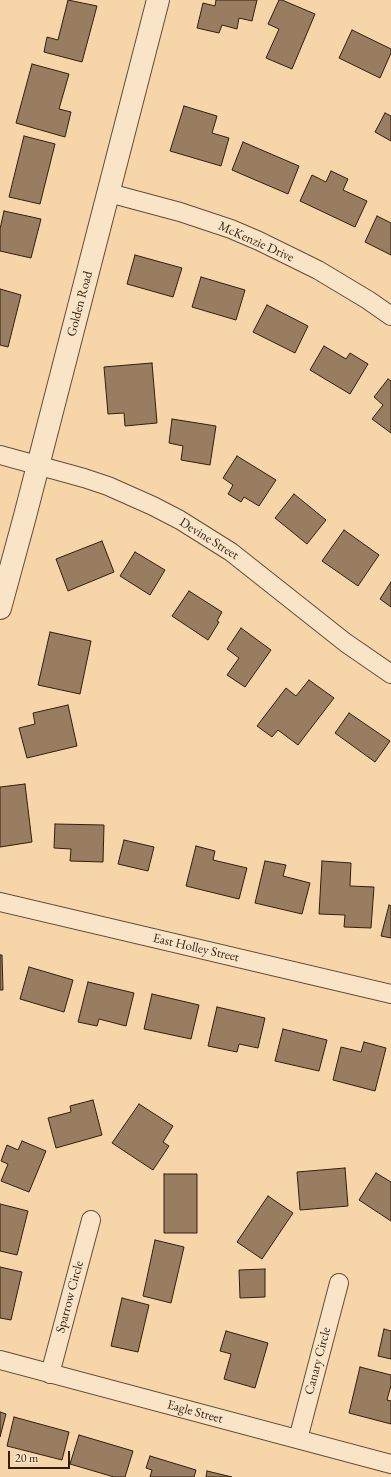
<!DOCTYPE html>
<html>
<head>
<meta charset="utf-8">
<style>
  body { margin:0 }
  #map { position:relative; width:391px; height:1477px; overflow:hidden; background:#f6d5a9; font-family:"EB Garamond",serif }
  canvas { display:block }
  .scale { position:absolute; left:8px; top:1451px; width:62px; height:18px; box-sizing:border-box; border:2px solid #321e11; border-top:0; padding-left:5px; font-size:12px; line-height:14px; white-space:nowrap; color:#321e11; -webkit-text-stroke:3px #f9e4c7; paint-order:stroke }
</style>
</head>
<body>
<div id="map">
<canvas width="391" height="1477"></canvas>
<div class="scale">20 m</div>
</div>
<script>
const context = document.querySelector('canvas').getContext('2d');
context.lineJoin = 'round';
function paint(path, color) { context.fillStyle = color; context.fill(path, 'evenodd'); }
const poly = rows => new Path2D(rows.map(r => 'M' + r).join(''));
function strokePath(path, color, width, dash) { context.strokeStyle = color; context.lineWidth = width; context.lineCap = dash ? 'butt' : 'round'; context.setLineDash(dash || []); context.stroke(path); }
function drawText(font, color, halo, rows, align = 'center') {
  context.font = font + ' "EB Garamond",serif'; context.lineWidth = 3; context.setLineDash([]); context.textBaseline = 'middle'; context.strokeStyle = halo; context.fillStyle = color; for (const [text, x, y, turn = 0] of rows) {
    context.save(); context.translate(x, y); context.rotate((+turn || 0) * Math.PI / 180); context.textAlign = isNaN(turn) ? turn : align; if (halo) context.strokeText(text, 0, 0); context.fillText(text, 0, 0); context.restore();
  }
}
const building = poly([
  [68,0,97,6,82,62,44,52,47,37,58,40,68,0],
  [216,0,257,0,252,21,239,18,237,29,222,25,219,33,197,28,203,3,215,6,216,0],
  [279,0,282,0,315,14,292,69,266,58,279,29,268,24,279,0],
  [352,30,391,49,391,53,380,78,339,58,352,30],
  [32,64,69,74,59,109,71,112,65,137,16,123,32,64],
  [184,106,217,116,212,133,229,138,221,166,170,151,184,106],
  [385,113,391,116,391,141,375,132,385,113],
  [24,136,55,144,40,204,9,197,24,136],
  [243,142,299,166,288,194,232,170,243,142],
  [331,171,348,179,343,190,367,201,355,227,300,201,312,175,326,182,331,171],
  [4,211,41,219,31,258,0,251,0,229,4,211],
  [377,216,391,223,391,255,365,242,377,216],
  [135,255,182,268,173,297,127,284,135,255],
  [201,277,245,290,236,320,192,307,201,277],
  [0,289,21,295,8,347,0,345,0,289],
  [267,305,308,326,295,353,253,332,267,305],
  [324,346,346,359,350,353,368,364,350,394,310,370,324,346],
  [152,363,157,423,125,426,124,413,108,414,104,367,152,363],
  [388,379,391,381,391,433,372,419,383,405,374,397,388,379],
  [172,419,216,426,210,465,181,460,183,446,169,443,172,419],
  [237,456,276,480,259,506,244,497,241,502,228,494,233,485,223,478,237,456],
  [294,494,326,520,307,544,275,518,294,494],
  [344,530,379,555,358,586,322,561,344,530],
  [102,541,114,572,68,591,56,559,102,541],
  [135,552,165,570,150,595,120,576,135,552],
  [391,582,391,607,380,599,391,582],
  [189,591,222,612,217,621,219,622,208,640,172,616,189,591],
  [241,628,271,650,245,687,227,675,239,658,227,649,241,628],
  [50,632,91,641,80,694,38,685,50,632],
  [309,680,334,698,298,745,278,730,272,737,257,726,286,688,296,696,309,680],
  [68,705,77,746,27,758,19,728,35,724,33,713,68,705],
  [349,713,390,741,375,762,335,733,349,713],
  [25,784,32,842,0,847,0,787,25,784],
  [55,824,104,825,103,862,70,861,71,849,54,848,55,824],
  [124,840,154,847,148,871,118,864,124,840],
  [196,846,215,851,213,860,247,868,239,899,186,886,196,846],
  [265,861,286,865,283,876,310,883,302,914,255,903,265,861],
  [322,861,351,863,350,886,374,887,371,928,344,927,345,915,319,914,322,861],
  [389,905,391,906,391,938,381,936,389,905],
  [0,955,2,955,3,990,0,990,0,955],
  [29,967,73,980,64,1012,20,999,29,967],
  [88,982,134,993,126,1026,99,1019,97,1026,78,1022,88,982],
  [152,994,199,1005,191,1039,144,1029,152,994],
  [217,1007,265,1018,258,1048,239,1044,237,1052,208,1046,217,1007],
  [283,1029,327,1040,319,1071,275,1061,283,1029],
  [364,1042,386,1048,375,1091,333,1080,341,1047,361,1052,364,1042],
  [93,1100,102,1135,56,1148,48,1118,71,1112,70,1106,93,1100],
  [139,1104,173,1126,163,1142,169,1146,153,1170,112,1143,139,1104],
  [22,1141,46,1151,29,1192,1,1181,8,1164,1,1161,7,1145,18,1150,22,1141],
  [345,1168,348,1206,300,1210,297,1172,345,1168],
  [376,1173,391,1182,391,1221,359,1200,376,1173],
  [164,1174,197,1174,197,1233,164,1233,164,1174],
  [268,1196,293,1213,262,1259,237,1242,268,1196],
  [0,1204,28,1211,17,1255,0,1251,0,1204],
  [155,1240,184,1247,171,1303,143,1296,155,1240],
  [0,1267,22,1272,11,1320,0,1318,0,1267],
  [265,1269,265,1297,240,1298,239,1270,265,1269],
  [122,1298,149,1305,138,1352,111,1346,122,1298],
  [384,1329,391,1331,391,1359,378,1356,384,1329],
  [226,1331,268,1343,255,1388,224,1379,231,1354,220,1351,226,1331],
  [360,1367,391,1375,391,1385,387,1400,391,1401,391,1424,349,1413,360,1367],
  [0,1412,6,1414,0,1437,0,1412],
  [14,1417,69,1432,62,1460,7,1446,14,1417],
  [79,1435,133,1451,125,1477,114,1477,70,1464,79,1435],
  [150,1456,196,1470,194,1477,150,1477,152,1470,146,1468,150,1456],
  [207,1471,232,1477,206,1477,207,1471]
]);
const minor = poly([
  [109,193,180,212,231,229,259,241,318,270,368,300,391,316],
  [0,455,84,478,108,486,153,506,180,520,231,552,346,643,391,674],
  [0,902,391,994],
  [0,1360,391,1464],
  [50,1374,91,1220],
  [298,1439,339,1283]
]);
const tertiary = poly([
  [0,608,25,516,158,0]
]);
const streetNames = [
  ["McKenzie Drive",256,242,24],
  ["Golden Road",80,304,-75],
  ["Devine Street",209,539,32],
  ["East Holley Street",196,948,13],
  ["Sparrow Circle",70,1297,-75],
  ["Canary Circle",318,1361,-75],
  ["Eagle Street",195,1412,15]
];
paint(building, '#987d60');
strokePath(building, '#321e11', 1);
strokePath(minor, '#634c37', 20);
strokePath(tertiary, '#634c37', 24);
strokePath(minor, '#f9e4c7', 18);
strokePath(tertiary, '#f9e4c7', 22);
drawText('13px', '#321e11', '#f9e4c7', streetNames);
</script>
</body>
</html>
